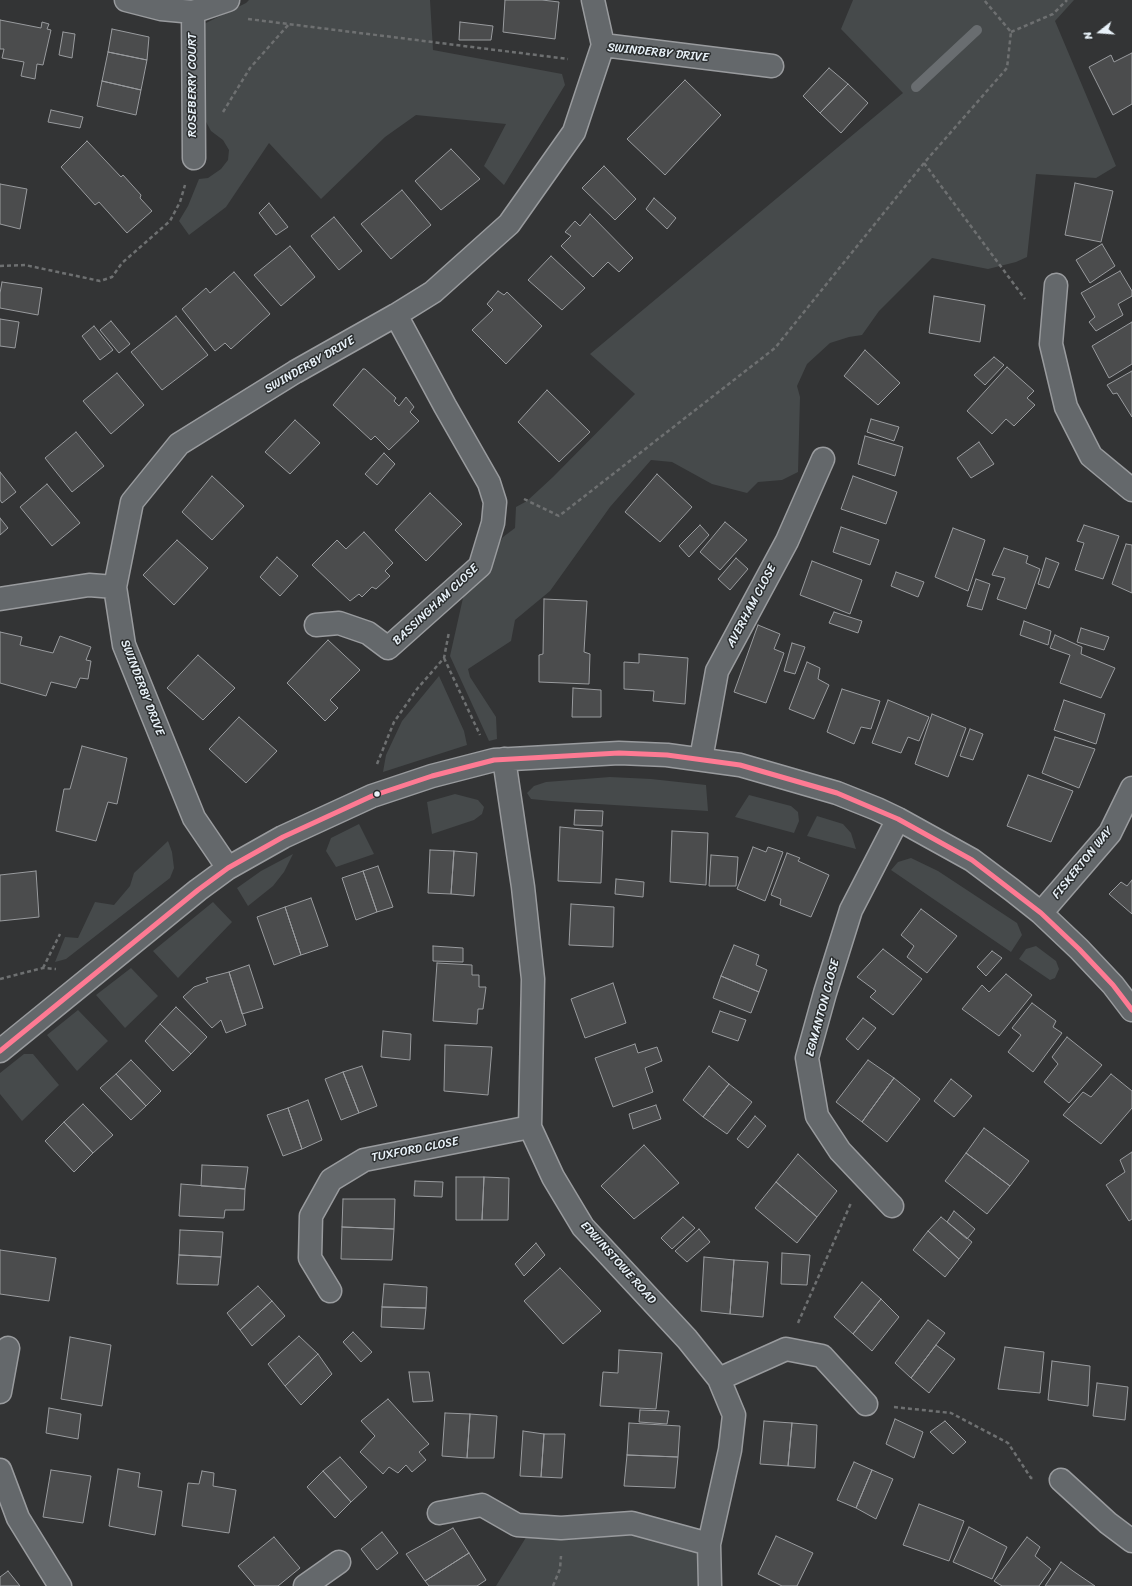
<!DOCTYPE html>
<html>
<head>
<meta charset="utf-8">
<style>
  body { margin:0 }
  #map { position:relative; width:1132px; height:1586px; overflow:hidden; background:#333435; font-family:Sriracha,sans-serif }
  canvas { display:block }
  .north { position:absolute; left:1080px; top:12px; width:40px; height:40px; -webkit-text-stroke:3px #2a2d2e; paint-order:stroke; rotate:253deg; font-size:11px; font-weight:700; line-height:16px; text-align:center; color:#e8f1f8 }
  .north::after { content:''; display:block; margin:auto; width:14px; height:18px; background:#e8f1f8; clip-path:polygon(50% 0,100% 100%,50% 72%,0 100%) }
</style>
</head>
<body>
<div id="map">
<canvas width="1132" height="1586"></canvas>
<div class="north">N</div>
</div>
<script>
const context = document.querySelector('canvas').getContext('2d');
context.lineJoin = 'round';
function paint(path, color) { context.fillStyle = color; context.fill(path, 'evenodd'); }
const poly = rows => new Path2D(rows.map(r => 'M' + r).join(''));
function strokePath(path, color, width, dash) { context.strokeStyle = color; context.lineWidth = width; context.lineCap = dash ? 'butt' : 'round'; context.setLineDash(dash || []); context.stroke(path); }
function drawText(font, color, halo, rows, align = 'center') {
  context.font = font + ' Sriracha,sans-serif'; context.lineWidth = 3; context.setLineDash([]); context.textBaseline = 'middle'; context.strokeStyle = halo; context.fillStyle = color; for (const [text, x, y, turn = 0] of rows) {
    context.save(); context.translate(x, y); context.rotate((+turn || 0) * Math.PI / 180); context.textAlign = isNaN(turn) ? turn : align; if (halo) context.strokeText(text, 0, 0); context.fillText(text, 0, 0); context.restore();
  }
}
const green = poly([
  [249,0,430,0,433,50,562,74,565,85,504,185,484,166,506,124,416,115,385,137,321,199,269,143,226,207,189,235,179,221,188,206,199,179,208,178,221,169,228,160,229,150,223,140,211,131,205,120,204,24,246,3],
  [853,0,1074,0,1055,21,1116,166,1096,178,1036,174,1027,257,1016,262,988,269,932,258,879,311,862,335,849,337,830,343,807,364,797,386,800,397,798,472,782,480,758,482,747,493,712,484,672,462,651,460,610,507,550,591,515,620,511,641,468,669,470,677,496,717,497,739,489,741,450,656,465,589,496,549,503,537,515,528,516,507,527,501,553,477,635,394,590,354,903,93,841,29],
  [439,676,464,731,467,745,383,772,386,755,402,721],
  [610,777,651,779,706,785,708,811,551,801,531,799,527,793,534,786,546,782],
  [455,794,478,800,484,807,482,814,474,820,432,834,427,802],
  [749,795,791,806,798,812,799,821,794,833,735,817],
  [817,816,843,824,851,833,856,849,807,836],
  [359,824,374,854,336,867,326,851,331,838],
  [168,841,172,852,174,868,170,878,66,959,55,962,65,937,78,938,95,902,114,905,130,886,134,873],
  [293,854,284,872,273,886,248,906,237,888,261,871],
  [911,858,938,871,1017,923,1022,935,1011,952,891,870,898,862],
  [213,902,232,922,178,978,153,951],
  [1036,946,1056,961,1059,969,1055,978,1050,980,1019,959,1026,949],
  [131,968,158,996,125,1028,96,995],
  [78,1010,108,1041,77,1071,47,1035],
  [24,1054,33,1054,59,1085,22,1121,0,1094,0,1073],
  [632,1523,709,1544,710,1586,496,1586,533,1526]
]);
const stream = poly([
  [916,87,977,30]
]);
const building = poly([
  [505,0,542,0,559,2,555,39,503,32,505,0],
  [0,20,41,28,42,22,49,24,47,29,51,30,43,65,37,64,35,79,21,76,24,62,2,58,4,49,0,49,0,20],
  [460,22,493,26,491,40,459,40,460,22],
  [112,29,149,37,147,60,108,52,112,29],
  [63,32,75,34,72,58,59,55,63,32],
  [108,52,147,60,141,90,102,81,108,52],
  [1132,53,1132,104,1113,115,1089,67,1111,55,1114,62,1132,53],
  [829,68,848,84,820,113,803,96,829,68],
  [685,80,721,115,665,175,627,139,685,80],
  [102,81,141,90,136,115,97,106,102,81],
  [848,84,868,103,841,133,820,113,848,84],
  [51,110,83,117,80,128,48,122,51,110],
  [87,141,121,177,123,175,141,195,140,198,152,211,127,233,99,202,95,205,61,167,87,141],
  [451,149,480,179,441,210,415,181,451,149],
  [604,166,636,199,615,220,582,188,604,166],
  [1075,183,1113,191,1101,242,1065,235,1075,183],
  [0,184,27,189,20,229,0,224,0,184],
  [402,190,431,225,391,259,361,224,402,190],
  [654,198,676,218,667,229,646,209,654,198],
  [269,203,288,227,276,235,259,213,269,203],
  [590,214,633,258,619,272,608,262,593,277,561,246,571,236,565,232,575,221,580,226,590,214],
  [334,217,362,251,339,270,311,236,334,217],
  [1102,244,1115,266,1090,283,1076,260,1102,244],
  [290,246,315,277,281,306,254,275,290,246],
  [551,256,585,288,562,310,528,280,551,256],
  [1120,271,1132,291,1132,296,1118,304,1123,315,1096,331,1089,322,1095,317,1081,293,1120,271],
  [234,272,270,314,231,349,225,343,215,351,182,309,206,288,210,293,234,272],
  [2,282,42,288,38,315,0,308,0,293,2,282],
  [498,291,504,295,507,292,542,326,506,364,472,330,493,310,487,304,498,291],
  [934,296,985,305,980,342,929,333,934,296],
  [176,316,208,355,162,390,131,352,176,316],
  [0,319,19,322,15,348,0,346,0,319],
  [111,321,130,344,119,353,100,330,111,321],
  [1132,322,1132,364,1109,378,1092,346,1132,322],
  [94,326,113,350,100,360,82,336,94,326],
  [865,350,900,383,878,405,844,376,865,350],
  [994,357,1004,365,985,385,974,375,994,357],
  [1007,367,1034,391,1027,398,1035,405,1014,426,1006,419,992,434,967,411,1007,367],
  [363,369,365,369,396,398,394,401,399,406,406,397,414,407,410,412,419,421,389,450,375,436,371,440,333,405,363,369],
  [1132,371,1132,417,1117,393,1113,394,1107,385,1132,371],
  [117,373,144,405,111,434,83,401,117,373],
  [547,390,590,432,559,462,518,422,547,390],
  [871,419,899,427,894,441,867,432,871,419],
  [295,420,320,443,290,474,265,452,295,420],
  [76,432,104,466,72,492,45,458,76,432],
  [865,436,903,447,895,476,858,464,865,436],
  [979,442,994,464,971,478,957,458,979,442],
  [384,453,395,464,377,485,365,474,384,453],
  [0,472,16,492,2,503,0,500,0,472],
  [657,474,692,507,660,542,625,512,657,474],
  [212,476,244,506,212,540,182,512,212,476],
  [853,476,897,492,886,524,841,509,853,476],
  [47,484,80,523,52,546,20,507,47,484],
  [430,493,462,524,426,561,395,530,430,493],
  [0,518,8,528,0,535,0,518],
  [725,522,747,540,720,570,700,552,725,522],
  [700,525,709,535,689,557,679,546,700,525],
  [1084,525,1119,536,1103,579,1075,570,1084,543,1077,541,1084,525],
  [841,527,879,540,870,565,833,552,841,527],
  [953,528,985,540,968,591,935,577,953,528],
  [364,532,393,563,385,571,390,576,376,589,372,587,362,597,359,594,350,601,312,565,337,540,346,549,364,532],
  [177,540,208,568,174,605,143,575,177,540],
  [1126,544,1132,545,1132,593,1112,584,1126,544],
  [1004,548,1028,556,1026,563,1040,569,1026,609,997,599,1005,578,992,575,1004,548],
  [277,557,298,576,280,596,260,577,277,557],
  [736,558,748,569,730,590,718,579,736,558],
  [1046,558,1059,563,1049,588,1038,584,1046,558],
  [812,561,862,580,850,614,800,595,812,561],
  [896,572,924,582,918,597,891,586,896,572],
  [976,579,990,584,982,610,967,606,976,579],
  [544,599,587,601,584,652,590,654,589,684,539,682,539,655,543,654,544,599],
  [834,612,862,621,858,633,829,623,834,612],
  [1024,621,1051,631,1048,645,1020,635,1024,621],
  [758,625,780,634,774,649,784,653,766,703,734,692,758,625],
  [1081,628,1109,637,1104,650,1077,642,1081,628],
  [0,632,22,637,20,645,53,653,60,636,91,647,86,660,91,661,88,679,80,678,76,688,51,682,46,696,0,683,0,632],
  [1055,635,1082,647,1081,654,1115,668,1101,698,1060,683,1070,655,1050,648,1055,635],
  [328,640,360,670,330,700,338,708,325,721,287,683,328,640],
  [792,643,805,647,795,674,784,671,792,643],
  [639,654,688,658,685,704,653,701,654,691,624,689,624,662,639,663,639,654],
  [198,655,235,688,203,720,167,688,198,655],
  [807,662,820,668,818,679,829,685,814,719,789,709,807,662],
  [573,688,601,690,601,717,572,717,573,688],
  [842,689,880,701,871,729,861,727,854,744,827,732,842,689],
  [888,700,929,717,919,741,908,737,901,753,872,743,888,700],
  [1064,700,1105,714,1096,744,1054,730,1064,700],
  [932,714,966,728,948,777,915,764,932,714],
  [239,717,277,751,246,783,209,749,239,717],
  [970,729,983,734,973,760,960,756,970,729],
  [1055,737,1095,749,1079,788,1042,773,1055,737],
  [82,746,127,758,117,804,108,802,96,841,56,831,64,789,70,789,82,746],
  [1028,775,1073,791,1051,842,1007,826,1028,775],
  [575,810,603,811,602,826,574,825,575,810],
  [560,827,603,831,601,883,558,881,560,827],
  [672,831,708,833,706,885,670,882,672,831],
  [753,847,766,852,768,847,783,852,765,901,737,889,753,847],
  [430,850,454,851,451,894,428,893,430,850],
  [454,851,477,853,474,896,451,894,454,851],
  [787,853,800,858,798,861,829,875,811,917,780,905,781,899,771,895,787,853],
  [711,855,738,857,736,886,709,886,711,855],
  [378,866,393,907,377,912,363,871,378,866],
  [36,871,39,917,0,921,0,875,36,871],
  [363,871,377,912,356,920,342,878,363,871],
  [616,879,644,882,643,897,615,894,616,879],
  [1132,880,1132,914,1109,894,1121,882,1127,886,1132,880],
  [311,898,328,946,301,955,285,907,311,898],
  [571,904,614,907,613,947,569,945,571,904],
  [285,907,301,955,274,965,257,917,285,907],
  [921,909,957,936,927,973,907,957,914,946,901,935,921,909],
  [734,945,759,955,756,965,767,970,759,992,721,976,734,945],
  [433,946,463,948,463,962,433,961,433,946],
  [883,949,922,979,893,1015,870,997,876,991,857,977,883,949],
  [992,951,1002,958,986,976,977,967,992,951],
  [437,963,472,965,472,975,479,975,479,987,486,987,483,1009,478,1009,477,1024,433,1021,437,963],
  [249,965,263,1008,242,1014,229,972,249,965],
  [229,972,246,1025,226,1033,221,1020,212,1028,183,997,194,987,208,982,206,978,229,972],
  [1006,974,1032,995,999,1036,962,1009,982,985,989,992,1006,974],
  [721,976,759,992,751,1013,713,998,721,976],
  [613,983,626,1023,585,1038,571,999,613,983],
  [1032,1003,1056,1021,1053,1027,1062,1033,1033,1072,1008,1052,1021,1035,1012,1028,1032,1003],
  [176,1007,207,1037,191,1054,160,1024,176,1007],
  [720,1011,746,1020,738,1041,712,1032,720,1011],
  [863,1018,876,1028,858,1050,846,1039,863,1018],
  [160,1024,191,1054,173,1071,145,1041,160,1024],
  [383,1031,411,1034,410,1060,381,1057,383,1031],
  [1067,1037,1102,1065,1069,1103,1044,1082,1058,1064,1052,1057,1067,1037],
  [635,1044,638,1053,657,1047,662,1061,645,1068,653,1092,613,1107,595,1058,635,1044],
  [445,1045,492,1047,488,1095,444,1091,445,1045],
  [131,1060,161,1091,146,1106,116,1074,131,1060],
  [868,1060,894,1078,862,1122,836,1102,868,1060],
  [362,1066,377,1106,359,1113,343,1072,362,1066],
  [709,1066,729,1084,703,1117,683,1100,709,1066],
  [343,1072,359,1113,341,1120,325,1079,343,1072],
  [116,1074,146,1106,131,1120,100,1088,116,1074],
  [1111,1074,1132,1091,1132,1108,1101,1144,1063,1115,1083,1092,1091,1097,1111,1074],
  [894,1078,920,1099,887,1142,862,1122,894,1078],
  [951,1079,972,1096,954,1117,934,1101,951,1079],
  [729,1084,752,1102,727,1134,703,1117,729,1084],
  [308,1100,322,1140,302,1149,288,1108,308,1100],
  [83,1104,113,1135,93,1153,64,1122,83,1104],
  [656,1105,661,1119,633,1129,629,1114,656,1105],
  [288,1108,302,1149,283,1156,267,1115,288,1108],
  [755,1116,766,1126,748,1148,737,1139,755,1116],
  [64,1122,93,1153,74,1172,45,1141,64,1122],
  [984,1128,1029,1161,1010,1186,966,1153,984,1128],
  [644,1145,679,1183,634,1219,601,1186,644,1145],
  [1132,1152,1132,1219,1129,1221,1106,1185,1125,1172,1120,1160,1132,1152],
  [966,1153,1010,1186,987,1214,945,1181,966,1153],
  [798,1154,837,1191,817,1217,776,1182,798,1154],
  [202,1165,248,1167,245,1189,201,1186,202,1165],
  [456,1177,484,1177,482,1220,456,1220,456,1177],
  [484,1177,509,1178,508,1220,482,1220,484,1177],
  [415,1181,443,1182,442,1197,414,1196,415,1181],
  [776,1182,817,1217,797,1243,755,1208,776,1182],
  [181,1184,245,1189,244,1210,225,1210,224,1218,179,1216,181,1184],
  [343,1199,395,1199,394,1229,342,1227,343,1199],
  [954,1211,975,1229,967,1239,947,1222,954,1211],
  [683,1217,695,1228,672,1249,661,1238,683,1217],
  [941,1217,972,1242,959,1259,928,1231,941,1217],
  [342,1227,394,1229,392,1260,341,1259,342,1227],
  [699,1229,710,1242,687,1262,675,1251,699,1229],
  [180,1230,223,1232,221,1257,179,1255,180,1230],
  [928,1231,959,1259,945,1277,913,1250,928,1231],
  [536,1243,545,1255,524,1276,515,1264,536,1243],
  [0,1250,56,1258,49,1301,0,1294,0,1250],
  [782,1253,810,1255,807,1285,781,1284,782,1253],
  [179,1255,221,1257,218,1285,177,1284,179,1255],
  [704,1257,734,1260,730,1314,701,1311,704,1257],
  [734,1260,768,1262,763,1317,730,1314,734,1260],
  [560,1268,601,1311,563,1344,524,1301,560,1268],
  [862,1282,881,1299,853,1334,834,1317,862,1282],
  [384,1284,427,1287,426,1308,382,1307,384,1284],
  [258,1286,272,1301,240,1330,227,1313,258,1286],
  [881,1299,899,1317,872,1351,853,1334,881,1299],
  [272,1301,285,1316,252,1346,240,1330,272,1301],
  [382,1307,426,1308,424,1329,381,1327,382,1307],
  [928,1320,945,1333,911,1378,895,1363,928,1320],
  [353,1332,372,1352,361,1362,343,1342,353,1332],
  [299,1336,318,1354,285,1386,268,1364,299,1336],
  [70,1337,111,1345,102,1406,61,1399,70,1337],
  [936,1345,955,1359,929,1393,911,1378,936,1345],
  [1005,1347,1044,1352,1040,1393,998,1389,1005,1347],
  [619,1350,662,1353,656,1409,600,1406,603,1372,618,1373,619,1350],
  [318,1354,332,1374,301,1405,285,1386,318,1354],
  [1052,1361,1090,1366,1088,1406,1048,1400,1052,1361],
  [409,1372,429,1372,433,1401,413,1402,409,1372],
  [1097,1383,1128,1387,1125,1420,1093,1416,1097,1383],
  [388,1399,429,1444,419,1452,426,1460,412,1472,406,1465,398,1473,389,1467,383,1474,360,1452,375,1436,361,1421,388,1399],
  [49,1408,81,1414,78,1439,46,1433,49,1408],
  [640,1410,669,1411,667,1424,639,1422,640,1410],
  [445,1413,470,1414,467,1458,442,1456,445,1413],
  [470,1414,497,1416,494,1458,467,1458,470,1414],
  [895,1419,923,1432,914,1458,886,1444,895,1419],
  [764,1421,792,1423,788,1466,760,1464,764,1421],
  [945,1421,966,1442,953,1454,930,1432,945,1421],
  [629,1423,680,1426,678,1457,627,1455,629,1423],
  [792,1423,817,1425,815,1468,788,1466,792,1423],
  [523,1431,544,1434,541,1477,520,1476,523,1431],
  [544,1434,565,1434,562,1478,541,1477,544,1434],
  [627,1455,678,1457,675,1488,624,1486,627,1455],
  [340,1457,367,1487,351,1502,323,1471,340,1457],
  [854,1462,872,1470,856,1508,837,1500,854,1462],
  [118,1469,140,1473,138,1487,162,1491,155,1535,109,1526,118,1469],
  [51,1470,91,1476,83,1523,43,1517,51,1470],
  [872,1470,893,1479,876,1519,856,1508,872,1470],
  [202,1471,214,1473,213,1486,236,1490,229,1533,182,1526,188,1483,199,1484,202,1471],
  [323,1471,351,1502,335,1518,307,1487,323,1471],
  [919,1504,964,1521,949,1561,903,1545,919,1504],
  [969,1527,1007,1547,992,1579,953,1562,969,1527],
  [453,1528,469,1553,425,1581,406,1554,453,1528],
  [382,1532,398,1553,377,1570,361,1549,382,1532],
  [776,1536,813,1553,797,1586,782,1586,758,1574,776,1536],
  [274,1537,300,1568,278,1586,255,1586,238,1566,274,1537],
  [1027,1537,1040,1547,1035,1556,1051,1569,1039,1586,1002,1586,994,1581,1027,1537],
  [469,1553,486,1580,477,1586,429,1586,425,1581,469,1553],
  [1061,1562,1073,1571,1095,1586,1045,1586,1061,1562],
  [8,1571,20,1586,0,1586,0,1577,8,1571]
]);
const path = poly([
  [248,19,568,59],
  [1011,32,1053,14,1067,0],
  [223,112,250,68,289,24],
  [924,163,1025,299],
  [0,266,25,265,100,281,112,277,122,263,170,221,180,202,185,185],
  [524,499,559,516,775,348,924,163,1007,68,1011,32,984,0],
  [444,658,480,735],
  [377,764,394,722,417,689,444,658,449,632],
  [43,968,60,934],
  [0,979,43,968,56,969],
  [798,1323,851,1203],
  [894,1407,951,1413,1008,1443,1031,1478,1033,1478],
  [553,1586,560,1569,561,1556]
]);
const minor = poly([
  [126,0,161,9,193,12,228,0],
  [593,0,603,45],
  [193,12,194,158],
  [1056,285,1051,344,1066,407,1091,456,1132,490],
  [0,599,89,585,115,587],
  [316,625,339,623,368,633,388,648,480,566,493,523,495,502,489,483,445,406,396,315],
  [504,759,523,887,533,979,530,1127,553,1177,583,1227,687,1339,719,1379,734,1415,730,1450,709,1544,710,1586],
  [701,759,717,671,787,541,823,459],
  [228,868,194,818,124,645,115,587,132,502,179,444,295,372,396,315,433,292,509,224,574,132,603,45,772,66],
  [1041,913,1110,833,1132,788],
  [0,1051,198,890,228,868,283,837,372,796,432,776,494,760,619,753,667,755,740,765,837,793,877,809,898,819,972,860,1012,890,1041,913,1079,949,1113,985,1132,1010],
  [892,1206,840,1151,817,1116,807,1058,825,993,851,910,898,819],
  [330,1291,310,1258,311,1216,331,1180,364,1160,530,1127],
  [719,1379,786,1349,822,1356,866,1404],
  [0,1392,8,1348],
  [0,1470,18,1518,60,1586],
  [1061,1480,1108,1523,1132,1541],
  [439,1513,482,1505,517,1525,561,1528,632,1523,709,1544],
  [305,1586,339,1562]
]);
const bus1 = poly([
  [0,1051,198,890,228,868,283,837,372,796,432,776,494,760,619,753,667,755,740,765,837,793,898,819,972,860,1041,913,1079,949,1113,985,1132,1010]
]);
const markers = [
  [377,794,3.5,"#e8f1f8"]
];
const streetNames = [
  ["SWINDERBY DRIVE",658,53,6],
  ["ROSEBERRY COURT",193,85,-90],
  ["SWINDERBY DRIVE",310,365,-30],
  ["BASSINGHAM CLOSE",436,605,-43],
  ["AVERHAM CLOSE",752,606,-62],
  ["SWINDERBY DRIVE",142,688,69],
  ["FISKERTON WAY",1083,863,-51],
  ["EGMANTON CLOSE",823,1008,-75],
  ["TUXFORD CLOSE",415,1150,-11],
  ["EDWINSTOWE ROAD",618,1263,48]
];
paint(green, '#464a4b');
strokePath(stream, '#696d70', 10);
paint(building, '#4b4c4d');
strokePath(building, '#999b9e', 1);
strokePath(minor, '#999b9e', 25);
strokePath(path, '#6e7071', 2.5, [4, 3]);
strokePath(minor, '#64686b', 22);
strokePath(bus1, '#fe7a93', 5);
for (const [x, y, r, color] of markers) { const dot = new Path2D(); dot.arc(x, y, r, 0, 2 * Math.PI); context.fillStyle = color; context.fill(dot); strokePath(dot, '#2a2d2e', 1.5); }
drawText('12px', '#e8f1f8', '#2a2d2e', streetNames);
</script>
</body>
</html>
